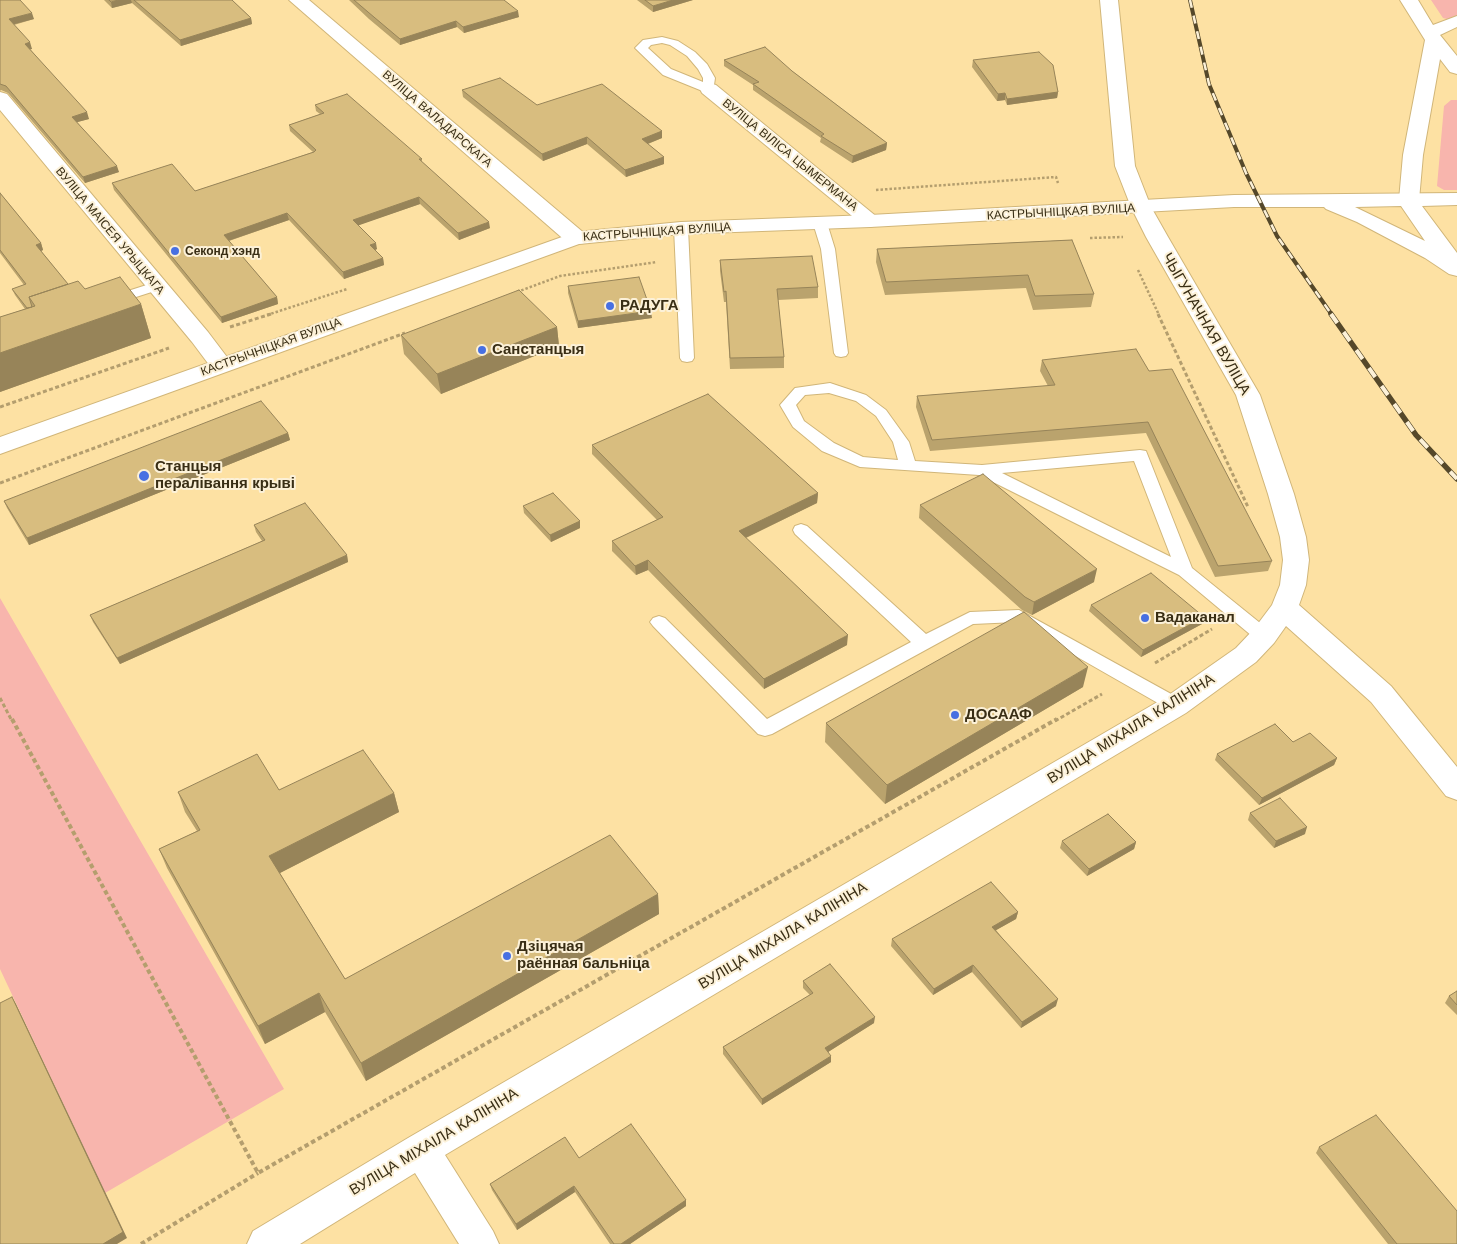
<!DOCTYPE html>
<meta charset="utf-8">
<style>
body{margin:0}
canvas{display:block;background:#fde1a3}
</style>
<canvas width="1457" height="1244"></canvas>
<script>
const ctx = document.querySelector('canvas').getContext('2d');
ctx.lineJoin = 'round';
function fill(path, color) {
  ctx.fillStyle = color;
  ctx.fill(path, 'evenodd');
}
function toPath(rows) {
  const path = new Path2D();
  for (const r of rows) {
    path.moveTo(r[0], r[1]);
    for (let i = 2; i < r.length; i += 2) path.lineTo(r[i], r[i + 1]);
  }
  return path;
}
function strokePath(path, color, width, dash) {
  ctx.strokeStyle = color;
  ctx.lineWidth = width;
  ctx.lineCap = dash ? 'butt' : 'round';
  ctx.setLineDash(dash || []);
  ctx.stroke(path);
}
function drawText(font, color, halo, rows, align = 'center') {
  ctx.font = font + ' "Work Sans",sans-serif';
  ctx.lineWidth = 4;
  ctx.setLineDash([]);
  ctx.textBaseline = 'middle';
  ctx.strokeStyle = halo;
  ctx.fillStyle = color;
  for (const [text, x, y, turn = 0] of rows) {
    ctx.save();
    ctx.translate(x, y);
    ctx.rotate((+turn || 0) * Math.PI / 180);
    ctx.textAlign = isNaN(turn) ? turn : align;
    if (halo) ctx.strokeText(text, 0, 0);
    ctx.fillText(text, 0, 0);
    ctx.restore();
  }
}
fill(toPath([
 [1431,0,1457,0,1457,18,1451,20,1443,18],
 [1451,100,1457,100,1457,190,1444,190,1437,186,1444,106],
 [0,598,284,1089,105,1193,0,969]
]), '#f8b5ad');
const lane = toPath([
 [662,37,678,41,695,52,707,64,715,78,713,92,705,92,663,75,635,48,643,40,662,37],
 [662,43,670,45,687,56,698,69,703,78,703,82,671,69,648,48,651,45,662,43],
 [820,219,827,223,835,249,848,353,846,356,841,357,836,356,834,353,821,249,813,223,820,219],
 [681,224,688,228,694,358,692,361,687,362,682,361,680,358,674,228,681,224],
 [156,282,163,286,161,289,111,305,106,304,104,301,106,298,156,282],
 [830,383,866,395,886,410,909,442,915,461,982,465,1140,450,1146,451,1192,568,1270,631,1273,636,1270,641,1264,642,1258,641,1179,575,979,475,860,467,822,451,793,427,780,405,795,388,830,383],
 [829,393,856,401,876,416,893,442,898,460,863,457,834,443,804,421,796,405,805,395,829,393],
 [1134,461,1171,557,1002,473,1134,461],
 [801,524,807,526,926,634,970,612,1019,610,1182,700,1185,705,1182,710,1176,712,1170,710,1016,622,973,624,772,734,765,736,758,734,653,626,650,622,653,618,659,616,665,618,767,719,911,642,795,534,793,530,795,526,801,524]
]);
const street = toPath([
 [289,0,309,0,584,233,587,238,584,243,576,244,568,243,289,0],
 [1100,0,1118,0,1135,166,1151,207,1168,237,1260,395,1294,494,1306,537,1309,560,1306,585,1299,605,1391,686,1457,767,1457,800,1446,796,1371,702,1286,626,1274,643,1256,662,1186,713,445,1155,493,1231,499,1244,459,1244,415,1173,300,1244,247,1244,253,1231,408,1138,1166,697,1236,648,1254,629,1272,605,1280,585,1283,560,1280,537,1268,494,1236,395,1146,237,1131,207,1115,166,1100,0],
 [1400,0,1418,0,1433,25,1457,16,1457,27,1440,35,1457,56,1457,74,1450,72,1440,59,1423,155,1419,200,1416,204,1409,206,1402,204,1399,200,1403,155,1425,40,1400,0],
 [709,83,716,85,877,217,881,221,877,225,870,227,863,225,702,93,700,89,702,85,709,83],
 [0,92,7,94,208,332,233,365,229,370,221,372,213,370,192,342,0,110,0,92]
]);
const secondary = toPath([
 [1457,193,1457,205,1422,206,1457,253,1457,276,1449,274,1425,258,1357,222,1326,209,1324,207,1234,207,870,227,681,234,579,244,0,454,0,437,576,232,681,222,870,215,1234,195,1457,193],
 [1401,206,1425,241,1355,207,1401,206]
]);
strokePath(lane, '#d1b679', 2);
strokePath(street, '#d1b679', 2);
strokePath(secondary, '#d1b679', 2);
strokePath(toPath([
 [876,190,1056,177,1058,183],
 [1090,238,1123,237],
 [1138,270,1159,315],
 [517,292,560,276,657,262],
 [267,315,347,289]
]), '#b49e6e', 2.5, [2.5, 2]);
strokePath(toPath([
 [1158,314,1248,507],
 [230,327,271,314],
 [0,407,169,348],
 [0,483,405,333],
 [1155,663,1212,629],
 [0,698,12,721],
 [1055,721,1102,694]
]), '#b49e6e', 3, [4, 2.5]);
strokePath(toPath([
 [12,719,258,1173,1057,719],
 [141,1244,258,1173]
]), '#b49e6e', 4, [4.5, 3]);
fill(lane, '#fff');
fill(street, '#fff');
fill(secondary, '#fff');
const railFar1 = toPath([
 [1190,0,1209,84,1246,173,1277,236,1332,315]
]);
const rail = toPath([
 [1331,314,1416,435,1457,479]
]);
strokePath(railFar1, '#55482a', 4);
strokePath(rail, '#55482a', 5.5);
strokePath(railFar1, '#fcf1d8', 2.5, [8]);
strokePath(rail, '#fcf1d8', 4, [11]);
fill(toPath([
 [0,0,34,19,14,25,32,49,30,49,89,119,77,122,119,172,85,183,8,93,1,90,0,91],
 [104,0,232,0,251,18,252,24,181,46,132,3,112,8],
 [349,0,504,0,519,17,464,33,457,27,400,45,369,19],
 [637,0,693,0,653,12],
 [724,60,792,71,887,143,886,150,852,163,820,142,821,138,753,90,753,85,724,66],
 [973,60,1058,92,1057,98,1007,105,1005,100,997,101,972,67],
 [462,90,537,105,662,131,662,138,648,144,664,157,664,164,626,177,587,144,543,161,463,97],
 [315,105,422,159,422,162,490,228,459,240,420,204,358,225,377,249,375,250,383,258,384,265,344,279,289,220,229,241,277,297,278,304,222,323,114,190,112,183,195,191,313,152,290,131,289,125,320,114,316,111],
 [0,193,41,243,43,250,41,251,68,284,141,304,151,338,0,392,0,317,25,309,15,295,12,289,24,285,0,253],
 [1072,240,1094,294,1091,307,1033,310,1026,288,885,295,876,262,877,249],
 [720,260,818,287,818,298,778,300,784,357,784,368,730,369,726,302,724,302,720,271],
 [568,286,652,318,578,328,568,293],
 [557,327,559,346,441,394,404,354,401,335],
 [1042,360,1149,371,1272,561,1268,571,1215,577,1146,433,930,451,916,407,917,396,1048,386,1040,371],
 [288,433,290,440,29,545,7,508,4,501],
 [592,445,818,493,817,503,746,538,847,645,764,689,648,570,636,575,612,551,612,541,657,520,592,454],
 [920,505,1094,582,1032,615,1022,610,919,518],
 [523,506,580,521,580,528,551,542,524,513],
 [254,525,347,555,348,562,120,664,93,622,90,615,262,541,256,532],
 [1091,605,1202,624,1141,657,1089,611],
 [1083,687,885,804,825,742,826,723],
 [1293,742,1337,758,1334,765,1259,805,1215,760,1217,754],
 [279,790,394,793,399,812,280,873,345,979,658,894,659,914,366,1081,325,1012,265,1044,167,868,159,849,197,831,185,812,178,792],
 [1250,813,1305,834,1274,848,1248,820],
 [1062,841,1136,842,1134,849,1087,876,1060,848],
 [1018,912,1016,919,996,930,1056,1006,1021,1028,972,972,933,995,891,946,892,939],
 [803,981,874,1023,828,1052,831,1062,762,1105,723,1054,723,1047,810,995,803,988],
 [1457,991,1457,1015,1445,1003,1449,996],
 [1319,1147,1457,1244,1388,1244,1316,1153],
 [579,1158,686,1200,686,1206,630,1244,610,1244,575,1192,517,1230,492,1190,490,1184]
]), '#baa36d');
fill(toPath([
 [118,0,131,0,132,3,112,8,111,2],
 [673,0,693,0,653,12,653,6],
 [518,11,519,17,464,33,463,27],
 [32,13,34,19,11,25,9,19],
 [251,18,252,24,181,46,180,40],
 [456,21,457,27,400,45,400,39],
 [30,42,32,49,27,50,25,44],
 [1058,92,1057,98,1007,105,1007,99],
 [1005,93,1005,100,997,101,998,94],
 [87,112,89,119,74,123,72,117],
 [662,131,662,138,642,146,642,139],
 [587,137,587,144,543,161,542,154],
 [887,143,886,150,852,163,853,156],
 [664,157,664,164,626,177,625,170],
 [117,166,119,172,85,183,83,177],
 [419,197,420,204,354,227,353,220],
 [287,213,289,220,225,242,224,235],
 [489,222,490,228,459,240,458,233],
 [41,243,43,250,39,252,36,245],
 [376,243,377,249,371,252,370,245],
 [383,258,384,265,344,279,343,272],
 [277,297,278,304,222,323,221,317],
 [141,304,151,338,0,392,0,353],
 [651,311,652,318,578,328,578,321],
 [557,327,559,346,441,394,437,374],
 [288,433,290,440,29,545,27,538],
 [818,493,817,503,739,541,739,531],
 [580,521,580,528,551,542,550,535],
 [347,555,348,562,120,664,117,658],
 [648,560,648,570,636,575,635,566],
 [1097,569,1094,582,1032,615,1034,602],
 [1204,617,1202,624,1141,657,1143,650],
 [848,635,847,645,764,689,764,679],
 [1088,667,1083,687,885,804,887,785],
 [1337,758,1334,765,1259,805,1262,798],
 [394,793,399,812,276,875,269,856],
 [1307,827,1305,834,1274,848,1276,841],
 [1136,842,1134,849,1087,876,1089,869],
 [658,894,659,914,366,1081,361,1063],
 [1018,912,1016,919,991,933,992,927],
 [973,965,972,972,933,995,934,989],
 [319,993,325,1012,265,1044,258,1026],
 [12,997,16,1004,127,1238,117,1244,103,1244],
 [1058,999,1056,1006,1021,1028,1022,1022],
 [875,1017,874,1023,825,1054,825,1048],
 [831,1056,831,1062,762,1105,762,1099],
 [574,1186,575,1192,517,1230,516,1224],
 [686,1200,686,1206,630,1244,621,1244]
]), '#978459');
const building = toPath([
 [0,0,20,0,32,13,9,19,30,42,25,44,87,112,72,117,117,166,83,177,6,86,0,84,0,0],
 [109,0,118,0,111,2,109,0],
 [134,0,232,0,251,18,180,40,134,0],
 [354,0,504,0,518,11,463,27,456,21,400,39,368,12,354,0],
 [645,0,673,0,653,6,645,0],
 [765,47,792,71,887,143,853,156,821,136,824,134,753,84,759,82,724,60,765,47],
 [1039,52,1053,65,1058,92,1007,99,1005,93,998,94,973,60,1039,52],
 [500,78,537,105,602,84,662,131,642,139,664,157,625,170,587,137,542,154,462,90,500,78],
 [347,94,422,159,419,159,489,222,458,233,419,197,353,220,376,243,370,245,383,258,343,272,287,213,224,235,277,297,221,317,112,183,172,164,195,191,314,152,316,150,289,125,324,113,315,105,347,94],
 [0,193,41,243,36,245,68,284,29,297,32,307,27,308,12,289,26,284,0,250,0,193],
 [1072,240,1094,294,1035,296,1028,275,886,282,877,249,1072,240],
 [812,256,818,287,777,289,784,357,730,358,726,291,724,292,720,260,812,256],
 [120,277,141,304,0,353,0,317,35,306,29,297,78,281,85,289,120,277],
 [639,277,651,311,578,321,568,286,639,277],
 [519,290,557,327,437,374,401,335,519,290],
 [1136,349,1149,371,1172,369,1272,561,1218,566,1148,422,932,440,917,396,1055,385,1042,360,1136,349],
 [708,394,818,493,739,531,848,635,764,679,648,560,635,566,612,541,663,517,592,445,708,394],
 [261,401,288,433,27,538,4,501,261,401],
 [983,474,1097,569,1034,602,1025,597,920,505,983,474],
 [553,493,580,521,550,535,523,506,553,493],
 [305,503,347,555,117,658,90,615,265,540,254,525,305,503],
 [1151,573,1204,617,1143,650,1091,605,1151,573],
 [1024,612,1088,667,887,785,826,723,1024,612],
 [1275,724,1293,742,1310,733,1337,758,1262,798,1217,754,1275,724],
 [363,750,394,793,269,856,345,979,610,835,658,894,361,1063,319,993,258,1026,159,849,200,830,178,792,257,754,279,790,363,750],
 [1280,798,1307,827,1276,841,1250,813,1280,798],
 [1108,814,1136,842,1089,869,1062,841,1108,814],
 [991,882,1018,912,992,927,1058,999,1022,1022,973,965,934,989,892,939,991,882],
 [830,964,875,1017,825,1048,831,1056,762,1099,723,1047,813,993,803,981,830,964],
 [1457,991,1457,1005,1449,996,1457,991],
 [12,997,123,1232,103,1244,0,1244,0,1003,12,997],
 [1376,1115,1457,1211,1457,1244,1397,1244,1319,1147,1376,1115],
 [631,1124,686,1200,621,1244,614,1244,574,1186,516,1224,490,1184,565,1137,579,1158,631,1124]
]);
fill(building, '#d8bd7f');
strokePath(building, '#978459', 1);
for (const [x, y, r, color] of [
 [175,251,5,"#4870e2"],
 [610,306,5,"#4870e2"],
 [482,350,5,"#4870e2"],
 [144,476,6,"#4870e2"],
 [1145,618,5,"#4870e2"],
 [955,715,5,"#4870e2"],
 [507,956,5,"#4870e2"]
]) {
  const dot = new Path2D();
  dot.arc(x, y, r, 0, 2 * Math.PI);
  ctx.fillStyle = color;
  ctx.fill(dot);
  strokePath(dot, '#fcf1d8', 2);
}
drawText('12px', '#392e15', '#fcf1d8', [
 ["ВУЛІЦА ВАЛАДАРСКАГА",437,119,41],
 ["ВУЛІЦА ВІЛІСА ЦЫМЕРМАНА",790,155,39],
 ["КАСТРЫЧНІЦКАЯ ВУЛІЦА",1061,212,-3],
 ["ВУЛІЦА МАІСЕЯ УРЫЦКАГА",110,231,50],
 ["КАСТРЫЧНІЦКАЯ ВУЛІЦА",657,232,-4],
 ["КАСТРЫЧНІЦКАЯ ВУЛІЦА",271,347,-20]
]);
drawText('bold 12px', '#392e15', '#fcf1d8', [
 ["Секонд хэнд",185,251]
], 'left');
drawText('bold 15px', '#392e15', '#fcf1d8', [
 ["РАДУГА",620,306],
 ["Санстанцыя",492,350],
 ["Станцыя",155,467],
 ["пералівання крыві",155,484],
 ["Вадаканал",1155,618],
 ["ДОСААФ",965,715],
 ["Дзіцячая",517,947],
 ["раённая бальніца",517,964]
], 'left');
drawText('15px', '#392e15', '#fcf1d8', [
 ["ЧЫГУНАЧНАЯ ВУЛІЦА",1206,324,60],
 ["ВУЛІЦА МІХАІЛА КАЛІНІНА",1131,729,-32],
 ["ВУЛІЦА МІХАІЛА КАЛІНІНА",783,936,-31],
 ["ВУЛІЦА МІХАІЛА КАЛІНІНА",434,1142,-31]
]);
</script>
